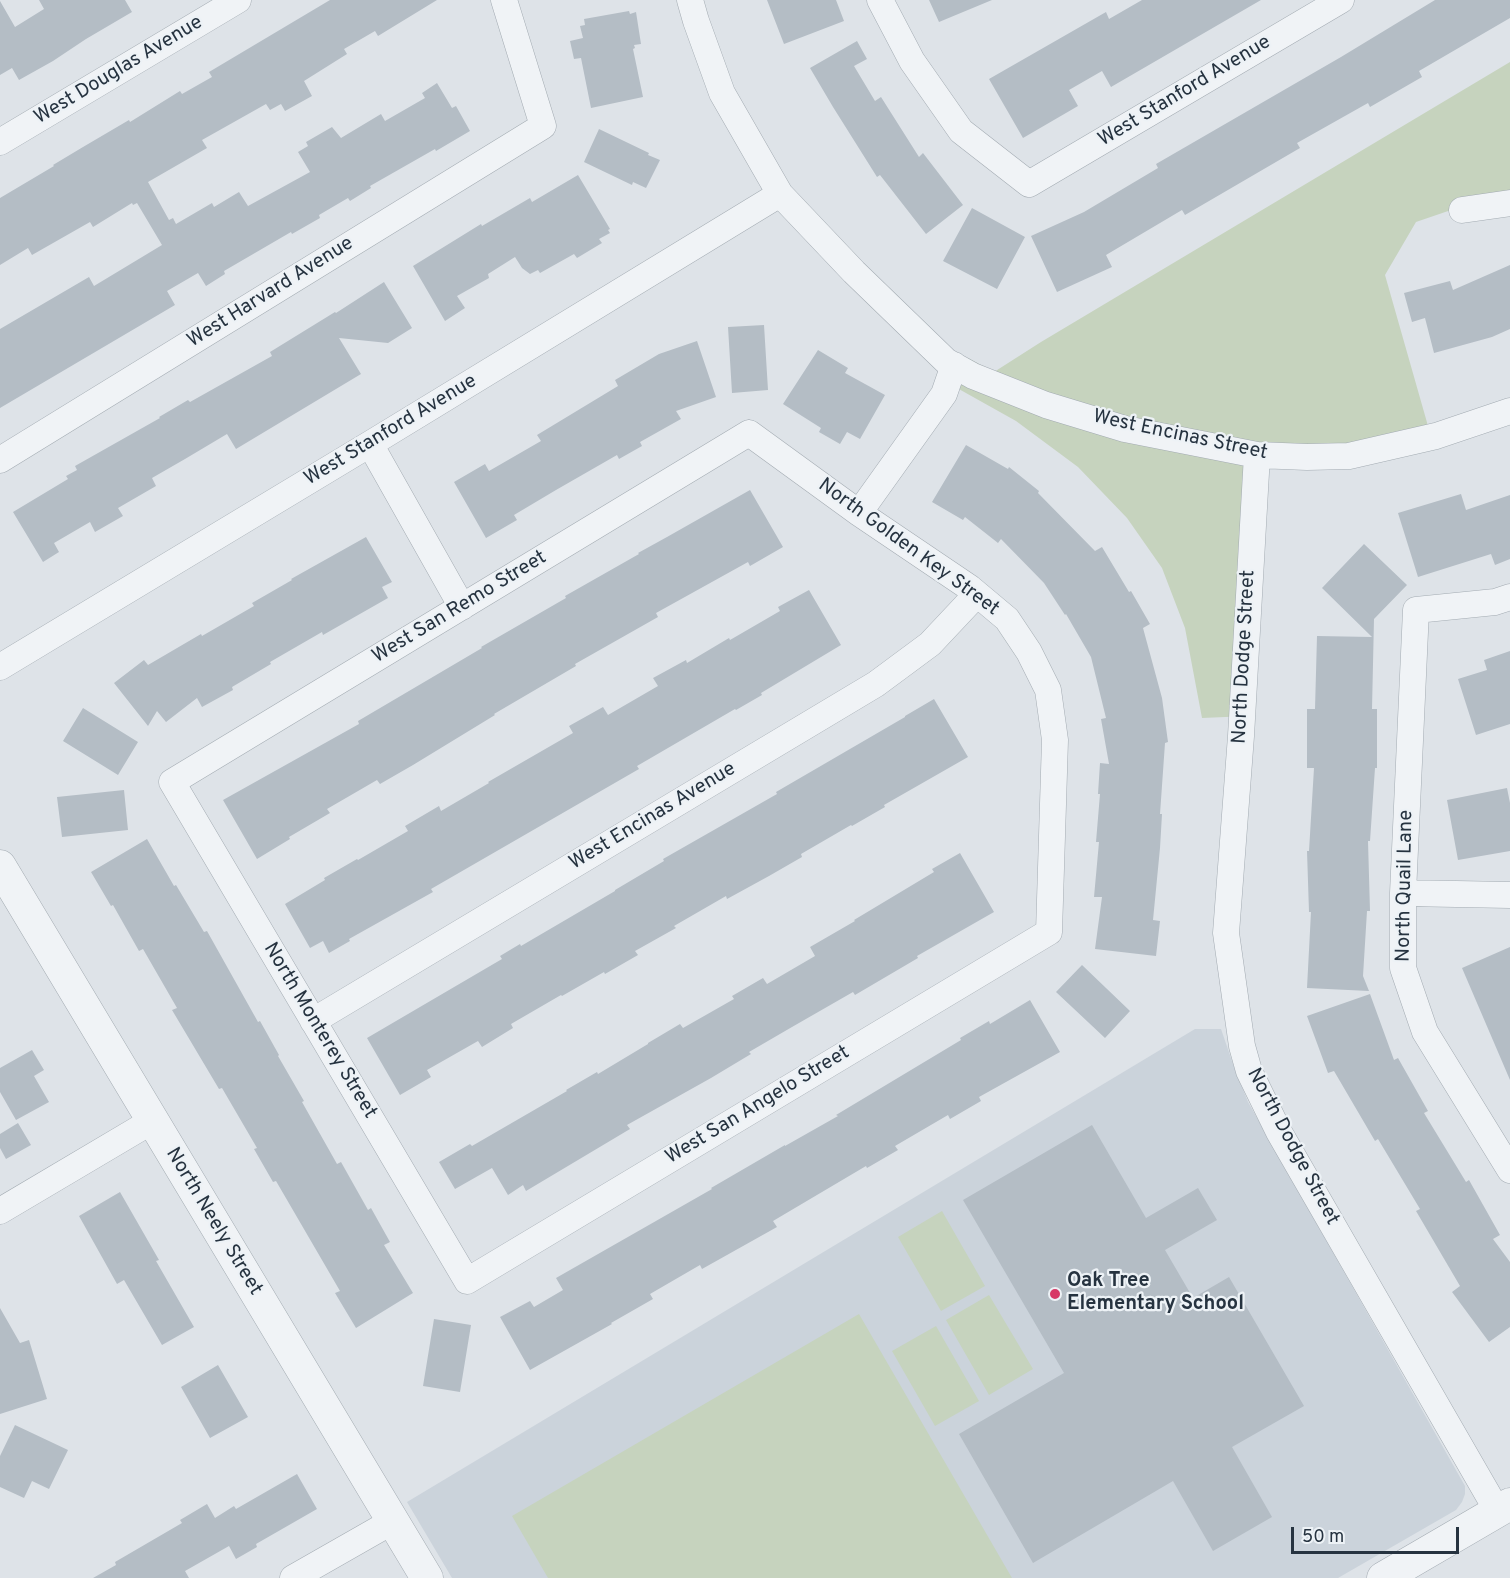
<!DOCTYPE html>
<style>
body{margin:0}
#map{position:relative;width:1510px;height:1578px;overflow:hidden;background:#dee3e8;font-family:Overpass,sans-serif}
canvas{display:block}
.scale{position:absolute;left:1291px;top:1527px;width:168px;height:27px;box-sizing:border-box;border:3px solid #263340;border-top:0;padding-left:8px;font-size:18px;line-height:21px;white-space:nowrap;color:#263340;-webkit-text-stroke:4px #edf2f6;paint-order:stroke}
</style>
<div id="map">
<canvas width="1510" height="1578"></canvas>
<div class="scale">50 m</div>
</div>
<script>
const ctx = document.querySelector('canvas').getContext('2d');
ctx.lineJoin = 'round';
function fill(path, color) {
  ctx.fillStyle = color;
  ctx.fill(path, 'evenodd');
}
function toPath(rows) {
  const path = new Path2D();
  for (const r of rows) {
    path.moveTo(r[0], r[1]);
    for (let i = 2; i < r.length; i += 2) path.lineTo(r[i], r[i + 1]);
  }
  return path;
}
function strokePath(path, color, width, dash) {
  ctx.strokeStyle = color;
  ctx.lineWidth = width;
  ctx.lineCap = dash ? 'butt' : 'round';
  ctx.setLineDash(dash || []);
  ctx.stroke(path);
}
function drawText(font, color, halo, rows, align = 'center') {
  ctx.font = font + ' Overpass,sans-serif';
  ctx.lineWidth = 4.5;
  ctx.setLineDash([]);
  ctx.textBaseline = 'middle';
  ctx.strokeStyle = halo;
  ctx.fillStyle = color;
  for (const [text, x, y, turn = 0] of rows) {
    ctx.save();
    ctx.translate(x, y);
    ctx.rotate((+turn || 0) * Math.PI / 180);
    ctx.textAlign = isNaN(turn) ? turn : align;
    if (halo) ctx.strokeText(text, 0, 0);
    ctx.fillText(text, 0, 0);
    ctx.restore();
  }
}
fill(toPath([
 [1195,1029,1221,1029,1234,1067,1248,1102,1465,1486,1465,1494,1462,1502,1456,1510,1338,1578,452,1578,407,1502]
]), '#cbd3db');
fill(toPath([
 [1510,62,1510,197,1454,209,1416,222,1385,275,1428,426,1345,445,1264,448,1249,716,1202,718,1185,628,1162,568,1127,518,1078,467,1016,421,957,388,968,358,994,372,1041,342],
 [942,1211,985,1286,941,1311,898,1237],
 [989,1295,1033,1369,989,1395,946,1320],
 [859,1314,1012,1578,548,1578,512,1516],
 [936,1326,979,1401,935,1426,892,1351]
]), '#c6d3be');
fill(toPath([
 [39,0,125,0,132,12,86,39,53,61,19,80,12,68,0,75,0,1,15,27,44,9],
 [330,0,437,0,378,36,375,31,344,49,347,54,304,81,312,96,285,111,281,104,270,110,266,104,202,140,207,148,148,182,169,220,173,218,176,224,212,203,214,207,239,192,248,206,310,172,298,152,308,146,306,142,332,127,341,138,381,114,385,121,425,98,422,93,437,83,452,108,456,106,470,131,436,151,435,149,370,186,371,188,350,201,348,198,319,215,320,218,292,234,291,232,224,271,225,274,206,286,198,273,167,291,175,305,0,408,0,329,89,277,94,286,162,245,137,203,133,205,132,203,93,227,90,222,32,255,28,248,0,265,0,198,54,166,53,165,83,147,129,120,130,122,180,91,182,94,212,77,209,72],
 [767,0,836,0,844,21,784,44],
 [929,0,992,0,939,22],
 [1142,0,1261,0,1111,87,1102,71,1069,90,1078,106,1023,138,989,79,1106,12,1109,19],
 [1435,0,1510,0,1510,18,1419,71,1422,77,1370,107,1368,103,1297,143,1300,148,1185,215,1182,210,1106,255,1112,267,1057,292,1031,236,1084,212,1158,168,1156,164,1341,57],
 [629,11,630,14,636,12,641,44,634,45,635,48,633,49,643,97,591,108,581,58,574,59,570,41,583,38,580,26,585,25,584,19],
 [857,41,867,59,854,66,875,101,881,97,919,157,923,153,963,205,926,234,880,175,877,177,833,107,810,68],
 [599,129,649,153,648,155,660,160,646,188,633,182,632,185,584,162],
 [578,175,610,229,608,230,610,233,599,239,602,243,577,258,574,254,540,273,538,270,530,274,522,268,515,257,488,274,489,278,457,296,465,308,445,321,413,266,481,224,482,226,530,198,532,202],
 [972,208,1025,237,997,289,943,261],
 [1510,265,1510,329,1492,337,1434,353,1425,318,1412,322,1404,293,1450,281,1453,290],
 [384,282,412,328,388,343,339,338,361,374,236,449,227,434,185,459,152,478,156,486,118,508,123,516,95,532,90,522,54,543,59,552,43,562,13,512,68,479,66,476,77,470,75,466,160,418,159,417,188,400,190,402,272,356,270,352,335,312,336,313],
 [764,325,768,390,732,393,728,327],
 [697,341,716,397,676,411,681,419,640,442,642,446,619,459,617,455,556,490,514,515,517,520,486,538,454,482,485,464,489,471,541,441,537,435,618,386,615,380,659,354],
 [818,350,848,368,845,373,885,395,860,439,847,432,840,444,819,432,821,428,783,404],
 [966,445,1008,469,1009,467,1039,491,1038,493,1095,551,1102,547,1129,592,1131,591,1150,624,1143,628,1162,698,1168,742,1165,743,1160,814,1162,814,1160,848,1153,920,1160,921,1156,956,1095,949,1102,897,1094,897,1099,842,1096,842,1100,794,1098,794,1100,763,1109,764,1101,719,1106,718,1091,657,1066,614,1065,615,1044,583,1001,539,998,543,965,517,963,520,932,502],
 [750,490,783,547,750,566,748,562,656,613,658,617,575,664,576,666,494,714,495,715,413,765,380,784,377,780,327,809,330,813,289,837,290,839,257,859,223,800,359,724,358,721,482,648,481,647,566,598,565,596,639,554,638,553,667,537],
 [1461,494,1466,510,1510,495,1510,559,1495,565,1491,554,1418,577,1398,513],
 [366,537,392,582,382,587,388,598,323,635,322,632,270,662,271,664,232,687,233,690,202,707,197,698,166,722,157,711,148,726,114,683,144,660,148,665,201,634,202,636,254,606,252,603,292,580,291,579],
 [1364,544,1407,585,1374,619,1372,709,1377,709,1377,768,1375,768,1370,841,1368,841,1370,911,1367,911,1363,976,1369,991,1307,988,1311,912,1309,912,1307,851,1309,851,1314,768,1307,768,1307,709,1315,709,1317,636,1372,637,1322,588],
 [809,590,841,645,761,693,762,695,736,710,735,709,637,766,639,769,431,889,433,892,349,939,350,941,329,953,323,941,310,948,285,904,325,880,324,878,357,859,358,860,408,831,405,826,439,806,441,811,489,783,488,782,573,733,569,726,603,707,608,715,658,686,653,678,686,660,687,663,729,638,730,640,780,611,778,607],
 [1510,651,1510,724,1476,735,1458,679,1487,670,1484,660],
 [934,699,968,757,884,805,885,807,852,826,851,825,801,854,802,857,769,876,727,899,726,896,674,926,676,928,635,951,638,955,605,974,604,972,562,996,561,995,511,1024,513,1028,482,1047,478,1041,427,1070,431,1077,400,1095,367,1038,502,959,500,956,520,944,521,946,615,891,615,890,664,861,663,859,777,794,776,792,905,717,905,716],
 [83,708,138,742,118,775,63,741],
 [1507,788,1510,803,1510,851,1458,860,1447,800],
 [124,790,128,830,62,837,57,797],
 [147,839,174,886,176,885,204,932,207,931,258,1022,260,1021,279,1055,278,1056,304,1101,302,1102,337,1164,341,1162,368,1210,371,1208,390,1242,384,1245,413,1293,356,1328,335,1293,340,1291,276,1181,273,1182,254,1149,257,1148,222,1088,219,1089,172,1010,177,1008,143,949,139,951,113,905,111,906,91,872],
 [960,853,994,912,917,956,918,958,855,995,853,992,792,1027,749,1052,751,1054,711,1078,627,1125,630,1129,526,1191,523,1185,508,1195,492,1168,455,1189,439,1162,470,1144,472,1146,567,1091,566,1090,597,1072,598,1074,648,1044,648,1043,680,1024,683,1028,734,999,732,996,763,978,767,984,815,956,810,947,855,921,854,920,934,872,932,869],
 [1510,947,1510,1080,1462,968],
 [1082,965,1130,1011,1105,1038,1056,992],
 [1370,994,1394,1060,1398,1058,1428,1111,1424,1113,1466,1182,1469,1180,1500,1235,1493,1239,1510,1262,1510,1327,1489,1342,1452,1292,1460,1286,1416,1211,1420,1209,1378,1139,1375,1141,1334,1071,1328,1073,1307,1016],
 [1030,1000,1060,1052,979,1097,981,1101,950,1119,948,1115,895,1146,898,1150,867,1168,866,1166,773,1221,777,1227,702,1269,700,1265,650,1294,653,1299,611,1323,612,1324,530,1370,500,1317,530,1301,534,1307,563,1290,556,1278,712,1189,711,1188,785,1145,785,1146,838,1116,836,1115,961,1040,960,1038,989,1021,990,1024],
 [32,1050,44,1070,34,1076,49,1102,16,1120,0,1092,0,1068],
 [18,1123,31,1145,6,1159,0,1148,0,1134],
 [1092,1125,1146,1218,1198,1188,1217,1220,1165,1250,1193,1298,1229,1277,1304,1406,1232,1447,1272,1517,1213,1551,1173,1481,1033,1563,959,1434,1064,1373,963,1200],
 [120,1192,159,1260,156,1261,194,1327,162,1345,124,1280,117,1284,79,1216],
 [0,1308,20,1343,29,1340,47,1399,0,1414],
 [434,1319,471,1325,460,1392,423,1386],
 [218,1365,248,1417,210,1438,181,1387],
 [15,1425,68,1450,49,1489,32,1481,24,1498,0,1487,0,1456],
 [297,1474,317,1509,256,1544,257,1547,236,1559,229,1546,185,1571,189,1578,93,1578,116,1565,115,1562,182,1523,180,1520,207,1504,215,1518,234,1506,236,1509]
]), '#b4bdc5');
const minor = toPath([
 [690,0,696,21,722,93,780,194,854,272,946,361,973,376,1046,405,1125,429,1257,455,1307,457,1349,456,1436,436,1510,411],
 [880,0,912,61,961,131,1029,184,1341,0],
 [0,142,238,0],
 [1462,210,1510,203],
 [749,433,859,513,970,588,1007,619,1029,652,1048,690,1055,740,1049,932,467,1281,172,782,749,433],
 [370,444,462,607],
 [1257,455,1241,736,1226,933,1242,1046,1249,1071,1279,1132,1498,1512],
 [0,460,543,126,504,0],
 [859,513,944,394,954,365],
 [1510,597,1495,602,1416,610,1403,893,1403,968,1425,1032,1510,1170],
 [0,667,370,444,780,194],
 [1403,893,1510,895],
 [313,1021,876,684,930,644,977,594],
 [0,1211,152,1121],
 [293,1578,393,1521]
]);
const tertiary = toPath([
 [0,866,427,1578],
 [1383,1578,1510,1504]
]);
strokePath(minor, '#a3abb2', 27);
strokePath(tertiary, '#a3abb2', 33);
strokePath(minor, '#f0f3f6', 26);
strokePath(tertiary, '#f0f3f6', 32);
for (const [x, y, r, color] of [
 [1055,1294,6,"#d73966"]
]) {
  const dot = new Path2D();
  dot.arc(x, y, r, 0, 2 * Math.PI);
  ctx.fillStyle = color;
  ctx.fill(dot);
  strokePath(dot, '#edf2f6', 2);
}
drawText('20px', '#263340', '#edf2f6', [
 ["West Douglas Avenue",119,71,-31],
 ["West Stanford Avenue",1185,92,-31],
 ["West Harvard Avenue",271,293,-32],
 ["West Stanford Avenue",391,431,-31],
 ["West Encinas Street",1180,436,12],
 ["North Golden Key Street",908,548,36],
 ["West San Remo Street",460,608,-31],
 ["North Dodge Street",1245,657,-87],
 ["West Encinas Avenue",653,817,-31],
 ["North Quail Lane",1406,886,-89],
 ["North Monterey Street",319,1031,59],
 ["West San Angelo Street",758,1106,-31],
 ["North Dodge Street",1292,1147,62],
 ["North Neely Street",213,1222,59]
]);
drawText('bold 20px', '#263340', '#edf2f6', [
 ["Oak Tree",1067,1282],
 ["Elementary School",1067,1305]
], 'left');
</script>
